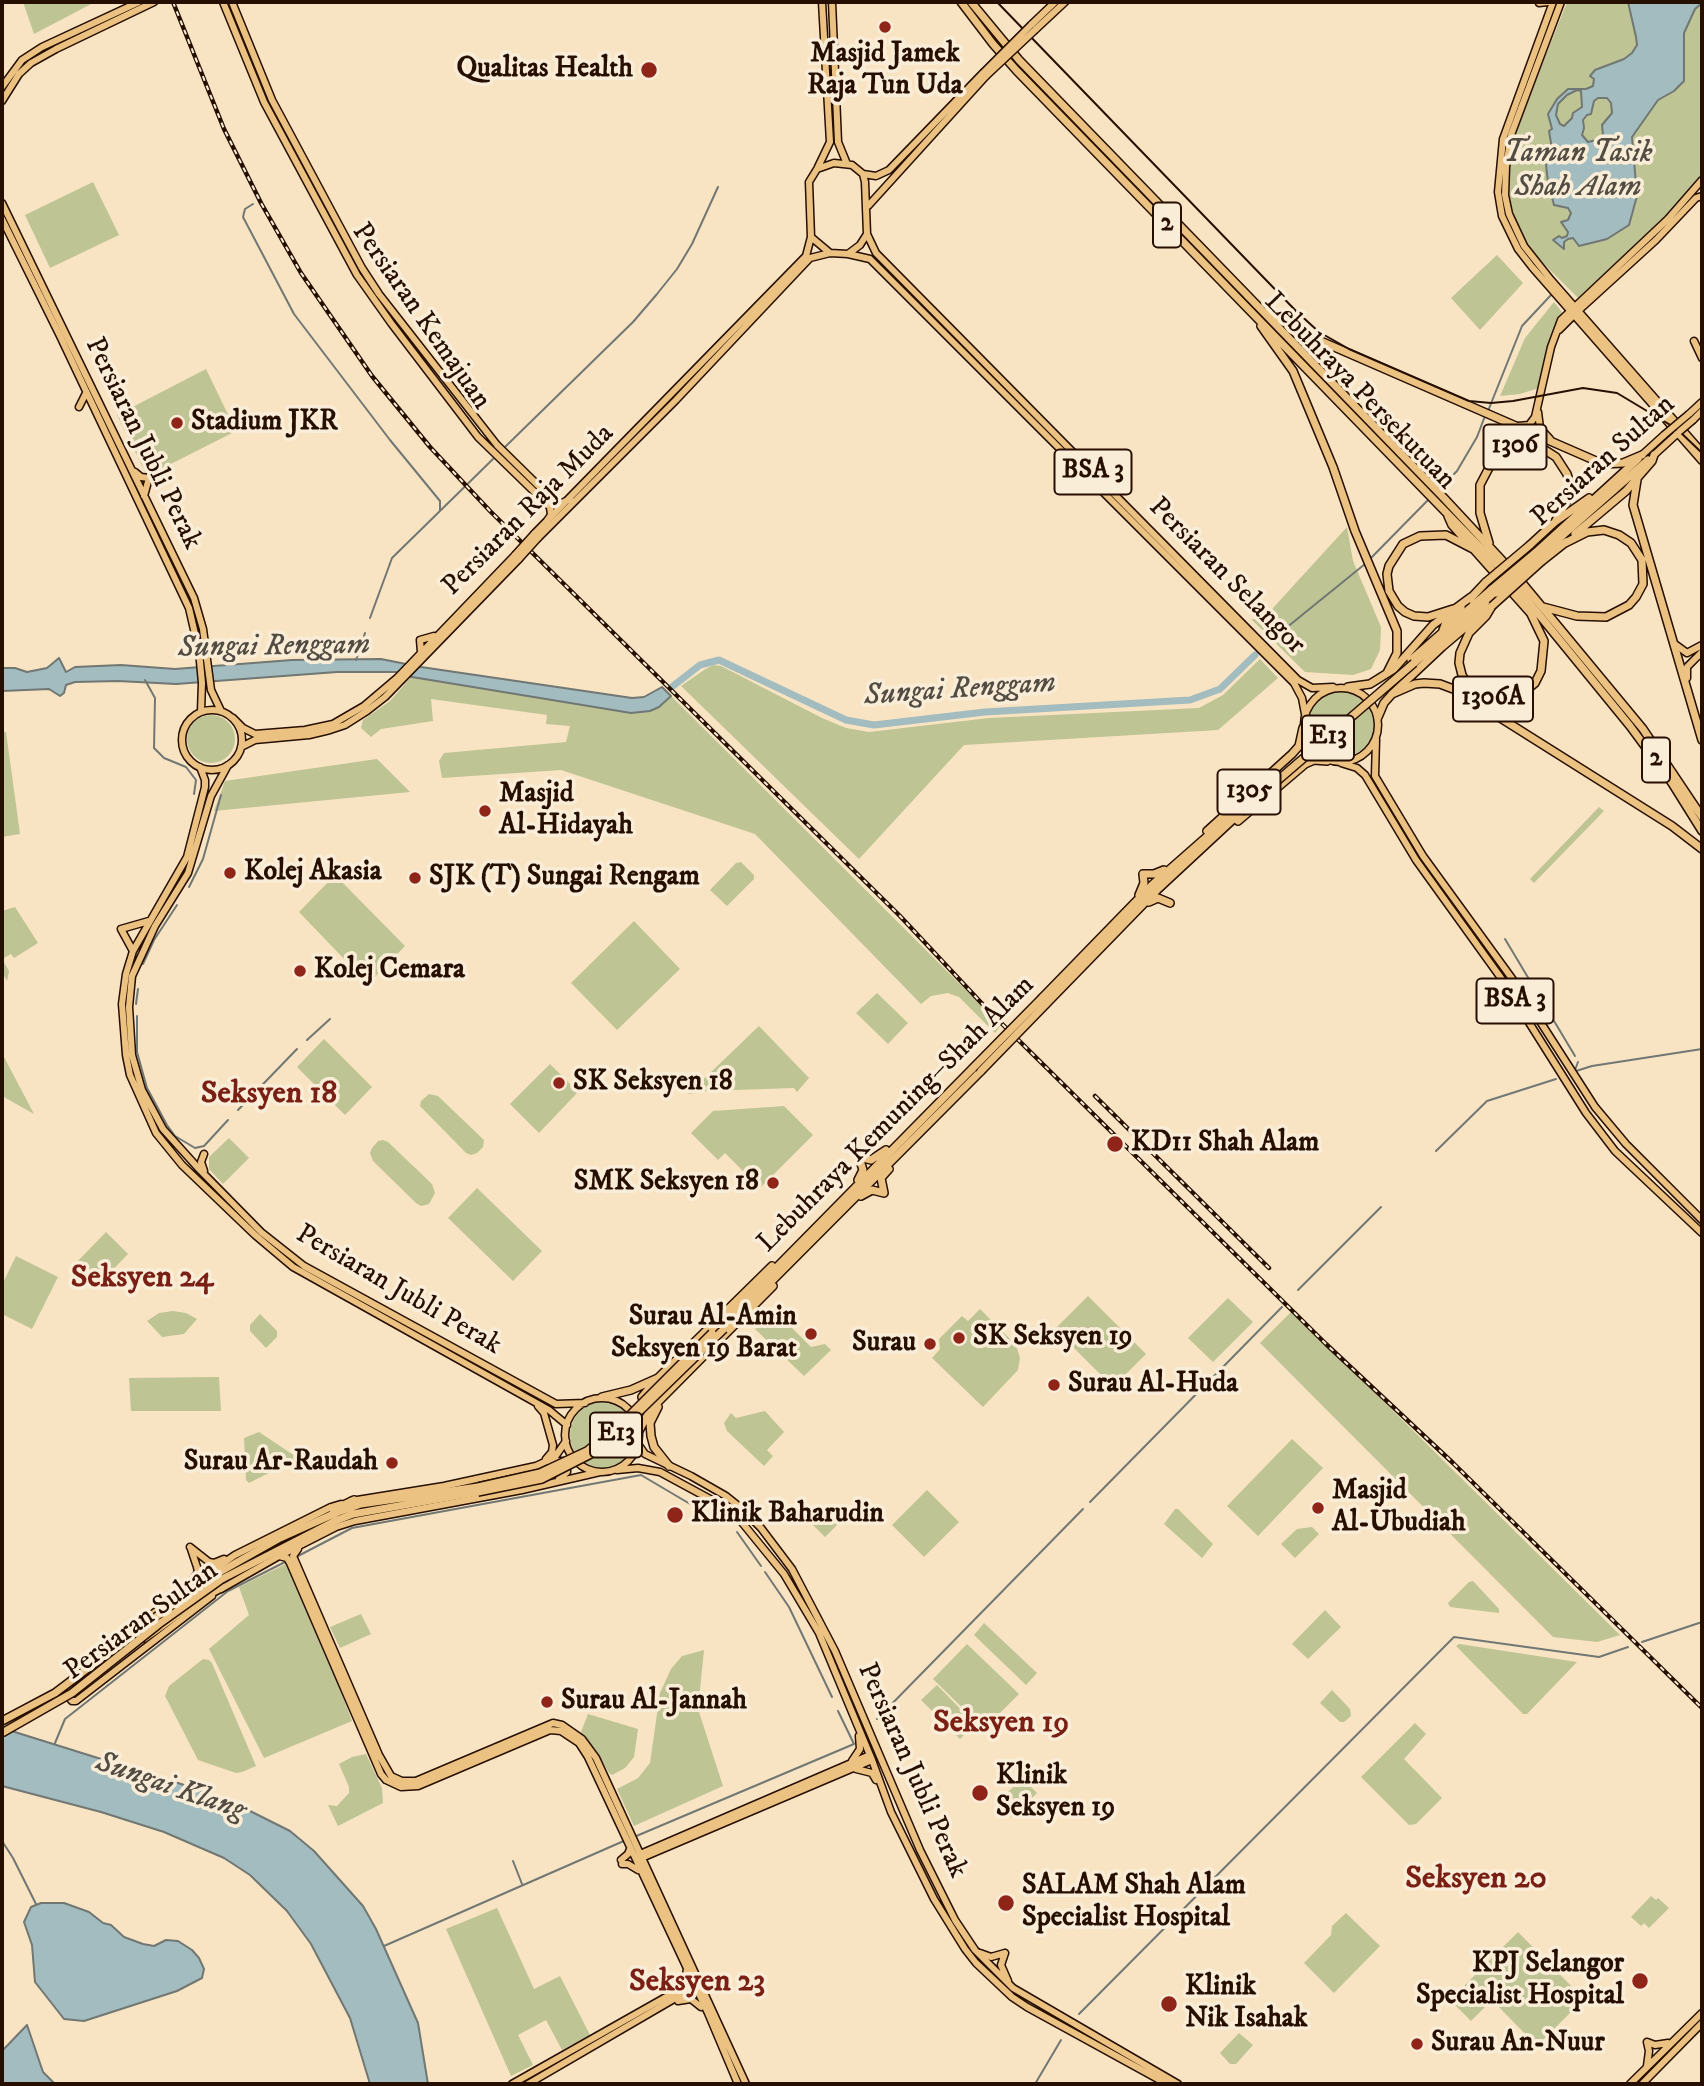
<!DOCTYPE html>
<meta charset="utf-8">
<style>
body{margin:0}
#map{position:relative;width:1704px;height:2086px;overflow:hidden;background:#f8e4c3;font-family:"IM FELL DW Pica",serif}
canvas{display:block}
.frame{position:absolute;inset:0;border:4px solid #270f00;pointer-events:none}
</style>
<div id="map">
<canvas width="1704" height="2086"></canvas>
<div class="frame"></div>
</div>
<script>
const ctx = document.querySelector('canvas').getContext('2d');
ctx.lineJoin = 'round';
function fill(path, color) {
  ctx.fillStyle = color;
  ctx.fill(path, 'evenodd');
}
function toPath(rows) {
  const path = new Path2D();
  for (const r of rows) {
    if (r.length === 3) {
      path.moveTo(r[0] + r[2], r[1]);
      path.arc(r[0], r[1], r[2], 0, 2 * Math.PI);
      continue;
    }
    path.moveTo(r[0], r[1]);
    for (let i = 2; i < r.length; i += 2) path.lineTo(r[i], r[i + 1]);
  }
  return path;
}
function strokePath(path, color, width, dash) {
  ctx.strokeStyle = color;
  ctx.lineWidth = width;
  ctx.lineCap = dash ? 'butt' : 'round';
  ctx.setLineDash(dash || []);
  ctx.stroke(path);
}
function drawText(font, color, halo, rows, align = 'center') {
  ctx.font = font + ' "IM FELL DW Pica",serif';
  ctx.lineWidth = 7;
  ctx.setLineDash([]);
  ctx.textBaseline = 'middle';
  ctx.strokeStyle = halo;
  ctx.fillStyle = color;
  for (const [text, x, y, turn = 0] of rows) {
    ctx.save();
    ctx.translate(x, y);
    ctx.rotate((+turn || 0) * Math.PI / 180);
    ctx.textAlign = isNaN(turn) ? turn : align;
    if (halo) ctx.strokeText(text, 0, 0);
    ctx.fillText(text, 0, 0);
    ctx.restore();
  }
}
fill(toPath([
 [23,2,95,2,34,34],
 [1567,2,1702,2,1702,173,1648,238,1578,298,1532,252,1517,227,1508,190,1509,164,1515,133],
 [93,182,119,235,50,268,25,215],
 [1497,255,1523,283,1480,330,1451,298],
 [1554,302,1562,312,1553,331,1539,388,1520,394,1500,396,1525,338],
 [206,369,236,431,147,476,117,415],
 [1347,527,1353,561,1381,627,1380,650,1371,669,1353,675,1305,672,1251,619,1262,620],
 [1260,659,1278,678,1218,730,964,745,859,859,681,686,704,670,713,665,721,666,822,718,846,728,869,732,989,718,1199,708,1223,695],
 [412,676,631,713,659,707,671,696,1001,1025,995,1033,959,997,948,993,931,996,921,1004,755,834,561,770,442,778,439,761,444,753,566,742,570,726,546,724,547,715,431,699,433,721,381,729,371,737,361,728,363,720,390,701],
 [1341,724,33],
 [211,739,24],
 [2,732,6,732,20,834,2,837],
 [377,759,410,792,214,811,225,781],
 [1599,807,1604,811,1534,883,1530,879],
 [741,862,754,875,754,879,727,906,710,890,736,863],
 [335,875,405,946,368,984,299,912],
 [15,907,38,943,14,958,11,954,2,959,9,971,7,981,2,972,2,911],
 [634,921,680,969,617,1030,571,983],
 [877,993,908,1023,888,1044,856,1013],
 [759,1026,809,1078,797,1092,794,1088,707,1091,688,1094],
 [324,1039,372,1087,345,1115,297,1067],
 [3,1055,34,1114,2,1096],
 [550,1064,578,1092,539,1133,510,1104],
 [429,1094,438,1096,484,1140,483,1147,477,1153,471,1155,466,1153,420,1106,421,1101],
 [784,1106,813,1135,760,1188,725,1153,718,1160,691,1133,713,1111],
 [229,1138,249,1158,223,1184,209,1169,209,1157],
 [383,1140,388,1142,432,1184,435,1193,429,1204,421,1206,416,1203,373,1161,370,1153,372,1148,378,1141],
 [477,1188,542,1251,513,1281,448,1218],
 [106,1232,128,1254,98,1285,76,1263],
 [16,1256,58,1277,32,1329,2,1314,2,1285],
 [1088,1296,1146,1354,1113,1387,1055,1329],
 [1228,1298,1253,1322,1213,1362,1188,1338],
 [980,1309,1016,1345,1020,1358,1018,1370,983,1407,932,1358,940,1349,939,1339,962,1316,968,1321],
 [774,1310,811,1347,825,1344,831,1350,804,1376,755,1329],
 [173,1311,186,1313,197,1319,184,1334,162,1337,147,1321,159,1313],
 [1292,1311,1620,1635,1597,1642,1553,1637,1260,1343],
 [260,1314,277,1331,277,1337,266,1348,250,1331,250,1325],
 [219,1377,221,1411,131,1411,129,1378],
 [603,1435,33],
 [765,1411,784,1432,767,1450,773,1456,764,1466,727,1431,724,1423,731,1413,736,1418],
 [259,1432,295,1456,296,1459,249,1483,246,1480,244,1438],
 [1292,1439,1323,1468,1258,1536,1227,1506],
 [927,1490,959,1522,924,1557,892,1525],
 [818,1504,838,1524,825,1537,805,1517],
 [1175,1509,1178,1509,1213,1544,1202,1558,1164,1524],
 [1312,1527,1319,1534,1295,1558,1281,1544,1297,1529],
 [292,1561,352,1721,264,1758,209,1649,249,1615,239,1587],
 [1473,1581,1499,1609,1499,1613,1450,1607,1448,1603,1469,1582],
 [1325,1610,1341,1627,1308,1659,1292,1644],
 [361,1614,371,1634,340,1648,330,1627],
 [984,1623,1037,1673,1026,1685,974,1635],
 [967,1644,1019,1694,984,1729,933,1679],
 [1459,1644,1577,1662,1527,1714,1523,1714,1456,1646],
 [704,1650,698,1709,723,1786,634,1826,617,1789,638,1778,650,1763,660,1693,671,1669,682,1656],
 [203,1659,209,1660,212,1663,256,1766,242,1772,236,1773,198,1760,165,1696,169,1686],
 [937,1685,979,1728,972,1735,968,1731,960,1739,921,1700],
 [1332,1690,1350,1709,1351,1716,1344,1722,1340,1722,1320,1703],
 [588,1714,638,1729,634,1757,625,1768,612,1775,609,1773,596,1750,581,1732],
 [1415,1723,1426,1734,1404,1759,1442,1798,1416,1824,1409,1825,1361,1777],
 [366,1754,382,1788,383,1803,338,1826,328,1805,337,1806,349,1793,349,1787,339,1764,352,1757],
 [1022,1778,1037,1793,1012,1818,997,1803],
 [1651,1896,1656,1900,1658,1898,1669,1908,1649,1928,1644,1923,1641,1926,1631,1917],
 [497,1908,534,1989,560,1976,590,2035,562,2050,546,2020,518,2035,533,2065,511,2076,446,1929],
 [1346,1913,1380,1946,1334,1993,1304,1963,1331,1935,1332,1926],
 [1518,1932,1584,1999,1537,2046,1492,2000,1471,2021,1450,2000],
 [1239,2033,1253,2045,1236,2064,1230,2064,1220,2053]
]), '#bec493');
const water = toPath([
 [1628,2,1702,3,1695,9,1684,33,1684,81,1674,91,1658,100,1632,137,1637,196,1629,225,1607,239,1579,246,1573,238,1568,239,1564,242,1564,249,1553,240,1559,236,1562,238,1567,236,1568,232,1561,222,1568,220,1571,213,1568,208,1554,205,1548,182,1546,165,1551,143,1549,131,1552,129,1548,114,1557,99,1568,89,1586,89,1593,86,1594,79,1590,76,1595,70,1624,59,1632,53,1637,45,1636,37,1628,2],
 [1577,90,1581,91,1582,107,1573,113,1572,118,1564,126,1560,124,1556,115,1558,104,1567,95,1577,90],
 [1598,98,1607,98,1611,103,1612,113,1602,125,1603,135,1600,139,1588,142,1582,135,1584,128,1583,120,1587,115,1591,114,1594,101,1598,98],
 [59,658,66,672,75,667,121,665,175,669,292,660,381,659,421,667,632,698,644,697,662,687,671,696,659,707,650,711,631,713,412,677,396,672,337,672,176,684,118,681,75,682,66,685,64,693,60,696,49,689,2,691,2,668,15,668,27,672,47,668,59,658],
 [2,1728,197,1789,236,1804,290,1831,314,1851,363,1906,376,1929,418,2023,428,2084,370,2084,350,2018,311,1944,287,1911,250,1875,224,1858,164,1832,101,1812,2,1786,2,1728],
 [41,1903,64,1903,89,1912,103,1923,111,1925,124,1937,143,1944,154,1946,166,1940,178,1941,192,1950,199,1958,204,1969,202,1978,177,1991,84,2021,64,2019,35,1982,32,1945,24,1922,31,1907,41,1903],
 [27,2025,43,2072,55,2084,2,2084,2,2051,27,2025]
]);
fill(water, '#a3bcbf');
strokePath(water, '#717773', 2);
strokePath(toPath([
 [253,204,245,209,243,217,294,314,390,440,440,501,440,511],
 [1488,411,1522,326,1551,295],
 [505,447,633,322,657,294,677,269,692,244,718,187],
 [1438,490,1457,471,1477,437,1485,416],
 [1369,560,1429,499],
 [370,618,392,558,493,459],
 [1270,641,1365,564],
 [356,660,365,633],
 [145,680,155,698,154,748,164,758,186,767,196,780,194,794],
 [189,887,203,859,221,795],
 [1505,939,1575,1056],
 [143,964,154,940,177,905],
 [136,1004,138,989],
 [137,1016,137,1052,147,1088,167,1125,175,1136,195,1148,204,1146,228,1120],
 [307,1040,330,1019],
 [1575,1070,1578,1062],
 [1576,1071,1592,1066,1702,1049],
 [238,1110,297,1049],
 [1436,1151,1487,1101,1556,1079],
 [1298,1290,1381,1207],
 [1090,1502,1282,1307],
 [737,1532,761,1566],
 [298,1556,352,1528,641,1475,724,1524],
 [765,1572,789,1607,832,1697],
 [1642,1642,1702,1622],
 [877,1719,1083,1509],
 [55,1743,65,1719,228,1591,285,1562],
 [634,1837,854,1744,838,1711],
 [2,1841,13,1858,36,1904],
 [513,1861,522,1884],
 [384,1946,626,1840],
 [1079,2014,1454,1637,1599,1657,1628,1647],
 [1035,2084,1061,2040]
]), '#717773', 2);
strokePath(toPath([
 [673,686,700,665,719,660,846,720,874,725,985,712,1190,700,1220,689,1255,655]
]), '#a3bcbf', 7);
const major = toPath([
 [223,2,264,102,357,275,391,323,478,437,550,507,551,515,546,522],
 [232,2,272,100,362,268,379,294,497,445,555,502,562,503,570,499],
 [832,2,838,142,847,164],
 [1553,2,1503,139,1498,192,1502,216,1518,249,1532,267,1702,461],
 [1561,2,1511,135,1506,167,1505,195,1509,214,1524,246,1551,280,1702,452],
 [1539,3,1548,2],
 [1031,25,1055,2],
 [1035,30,1065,2],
 [2,87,22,60,42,47,139,2],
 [2,101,19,74,31,63,56,49,154,2],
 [834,163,852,165,863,174,865,182,867,234,860,245,848,254,830,253,811,237,809,182,817,169,834,163],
 [818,167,830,142,822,2],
 [863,174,876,176,889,170,983,73],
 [2,203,194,598,203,629,211,690,221,711],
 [868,206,986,76],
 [2,219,60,336,189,608,199,651,202,683,201,711],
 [867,234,876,253,1298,680,1312,688,1333,687],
 [848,254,870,259,1294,683,1302,698,1305,714],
 [1559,330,1578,311,1656,240,1696,198,1702,196],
 [1694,341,1702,358],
 [79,407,86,393],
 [1538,412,1540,428,1550,439],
 [1689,414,1702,402],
 [1693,420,1702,411],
 [1518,426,1529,425,1535,417,1551,347,1561,320,1668,219,1702,180],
 [1642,455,1664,435],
 [1654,455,1678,433],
 [135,472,141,477,149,478,144,496],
 [534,534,806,256,811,237],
 [538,538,676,400,810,258,830,253],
 [1676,645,1687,653,1702,645],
 [421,652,420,640,434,636],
 [1687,678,1687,667,1702,652],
 [1341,725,37],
 [212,740,30],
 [233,718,243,728,255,734,305,730,333,724,364,706,397,678,515,555],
 [1376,739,1375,776,1423,856,1516,984,1595,1107,1626,1144,1702,1220],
 [241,747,255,740,309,735,330,730,345,725,367,711,385,697,519,559],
 [1341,763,1357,768,1365,775,1416,860,1501,978,1586,1113,1615,1151,1702,1233],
 [228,765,211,796,188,873,155,926,132,976,129,1007,132,1055,142,1090,163,1129,199,1169,261,1232,304,1266,556,1404,585,1403],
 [200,767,205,780,205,787,187,857,133,951,126,974,122,1004,126,1055,130,1075,156,1133,182,1165,255,1235,293,1267,549,1410,567,1425],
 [121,929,149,921],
 [121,929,133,951],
 [204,1171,201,1162,204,1154],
 [602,1435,37],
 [538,1406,544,1413,553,1445,552,1452,546,1459],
 [638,1444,645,1454,691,1476,726,1496,741,1508,761,1528,792,1569,835,1651,920,1850,955,1920,975,1950,1013,1988,1178,2084],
 [549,1462,563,1461,567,1465,567,1472,559,1479],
 [617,1470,638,1468,660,1472,721,1505,740,1520,784,1574,819,1633,872,1760,891,1812,934,1899,965,1949,976,1963,1012,1997,1027,2007,1167,2084],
 [351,1501,444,1486,536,1466,555,1457,566,1441],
 [190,1547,209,1562,214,1563,224,1559],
 [191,1549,197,1567,198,1572,192,1581],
 [298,1549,293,1556,379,1755,391,1776,402,1781,416,1781,553,1723,562,1725,582,1739,596,1758,746,2084],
 [279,1556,287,1558,290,1563,381,1774,386,1780,401,1787,418,1786,550,1730,561,1731,579,1743,588,1757,708,2013,738,2084],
 [221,1589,279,1556,336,1527,355,1521,522,1490,600,1472],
 [105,1651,182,1591,235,1555,331,1507,341,1504],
 [64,1692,72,1701,76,1701,212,1596],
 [852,1761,860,1749,859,1736],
 [856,1769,872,1773,876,1780],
 [638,1855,870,1755],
 [639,1859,872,1760],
 [621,1860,628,1854,630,1849],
 [622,1864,628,1864,638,1870],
 [980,1953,991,1957,1005,1953],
 [1005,1953,1001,1965,1008,1981],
 [675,1988,685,1980,687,1969],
 [678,2001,691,1999,701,2007],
 [1647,2042,1655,2045,1668,2043],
 [1647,2066,1649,2051,1647,2042],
 [512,2084,696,1980],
 [528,2084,698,1985],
 [1630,2084,1702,2013],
 [1642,2084,1702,2023]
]);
const highway = toPath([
 [961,2,993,44,1016,70,1505,573,1630,726,1672,783,1702,831],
 [971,2,1019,60,1443,497,1510,569],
 [1266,312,1316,339,1603,464,1623,463,1642,455],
 [1261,326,1293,371,1333,467,1355,531,1397,631,1397,653,1387,673],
 [1637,480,1633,505,1702,740],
 [1448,516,1452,525,1533,616],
 [1575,534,1626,491,1652,461,1654,455],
 [1489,543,1480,513,1480,485,1491,464,1498,456,1516,447,1531,446,1545,450,1556,457,1567,474,1570,484,1570,495,1555,522],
 [1530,545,1555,522,1589,498],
 [1535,553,1638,459],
 [1538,557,1648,460],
 [1542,561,1566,542],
 [1518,578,1643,729,1702,817],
 [1470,599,1486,582],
 [1492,606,1486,616,1469,633,1460,653,1459,663,1462,675,1468,685,1485,697,1505,699,1519,696,1535,683,1541,671,1544,641,1531,614],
 [1543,607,1577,616,1606,617,1629,605,1636,597,1643,584,1642,560,1631,543,1619,535,1604,530,1587,532,1565,543],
 [1453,609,1428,617,1414,616,1405,612,1398,606,1389,591,1387,574,1389,566,1403,544,1420,536,1446,535,1473,549],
 [1443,630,1446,622,1461,607],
 [1411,660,1492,589],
 [1414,663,1496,593],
 [1348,687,1370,684,1394,669,1433,625,1471,597],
 [1392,694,1415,684,1424,683,1440,684,1456,690,1672,826,1702,849],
 [1378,717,1384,703,1392,694,1442,647,1488,608],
 [1238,821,1305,764,1314,760,1327,761],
 [1207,831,1292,754,1299,746,1303,728],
 [1139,895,1144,883,1143,874,1154,874,1164,870],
 [1149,902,1158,898,1170,903],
 [1042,998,1152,885,1235,812],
 [1046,1004,1157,890,1241,812],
 [859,1157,871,1160,886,1150],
 [858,1180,863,1170,859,1157],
 [861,1196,872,1190,884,1193,881,1178,889,1169],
 [724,1329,981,1071],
 [712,1333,973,1068],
 [602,1397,631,1390,658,1378,772,1266],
 [645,1405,642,1397,656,1380],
 [658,1407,650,1423,651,1436,654,1447,669,1466],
 [639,1431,650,1410,773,1286],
 [333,1510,354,1500],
 [218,1573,280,1538,338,1512,361,1504,478,1487],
 [222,1579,335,1521,353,1514,478,1492],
 [145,1638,197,1601,223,1587]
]);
strokePath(major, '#270f00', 9);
strokePath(highway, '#270f00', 10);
strokePath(major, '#ecc282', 6);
strokePath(highway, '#ecc282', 7);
strokePath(toPath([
 [997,2,1296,311,1319,332,1349,349,1469,401,1491,403,1513,401,1583,388,1617,393,1677,429,1702,453]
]), '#270f00', 2);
const rail = toPath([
 [173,2,224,129,261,203,301,273,372,376,430,447,490,511,900,916,988,1010,1326,1344,1453,1463,1702,1708],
 [1095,1096,1269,1268]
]);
strokePath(rail, '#270f00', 4.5);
strokePath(rail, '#faedd8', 2, [5]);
const majorBridge = toPath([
 [983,73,1031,25],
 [986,76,1035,30],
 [1680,431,1693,420],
 [1664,435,1689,414],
 [515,555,534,534],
 [519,559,538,538]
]);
const highwayBridge = toPath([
 [1486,582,1530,545],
 [1492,589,1535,553],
 [1496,593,1538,557],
 [1492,606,1542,561],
 [1241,812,1414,663],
 [973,1068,1042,998],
 [981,1071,1046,1004],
 [478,1487,540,1473,587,1451,625,1420,712,1333],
 [478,1492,542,1479,591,1454,610,1440,724,1329],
 [2,1721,55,1693,189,1592,218,1573],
 [2,1733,72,1693,159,1624,222,1579]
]);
strokePath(majorBridge, '#270f00', 9, []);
strokePath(highwayBridge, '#270f00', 10, []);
strokePath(majorBridge, '#ecc282', 6);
strokePath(highwayBridge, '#ecc282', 7);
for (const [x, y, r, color] of [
 [885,27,7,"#8f2418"],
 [649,70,9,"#8f2418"],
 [177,423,7,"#8f2418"],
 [485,811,7,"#8f2418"],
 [230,873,7,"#8f2418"],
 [415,878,7,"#8f2418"],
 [300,971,7,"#8f2418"],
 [559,1083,7,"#8f2418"],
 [1115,1144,9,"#8f2418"],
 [773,1183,7,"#8f2418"],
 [811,1334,7,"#8f2418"],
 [959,1338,7,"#8f2418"],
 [930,1344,7,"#8f2418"],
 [1054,1385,7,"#8f2418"],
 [392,1463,7,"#8f2418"],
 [1318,1508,7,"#8f2418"],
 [675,1515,9,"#8f2418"],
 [547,1702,7,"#8f2418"],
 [980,1793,9,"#8f2418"],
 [1006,1903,9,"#8f2418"],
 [1640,1981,9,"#8f2418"],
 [1169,2004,9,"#8f2418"],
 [1417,2044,7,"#8f2418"]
]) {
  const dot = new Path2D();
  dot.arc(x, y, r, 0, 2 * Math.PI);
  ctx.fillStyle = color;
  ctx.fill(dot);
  strokePath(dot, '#faedd8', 2.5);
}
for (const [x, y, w] of [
 [1167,225,28],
 [1515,447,63],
 [1093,472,77],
 [1493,699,80],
 [1328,738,52],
 [1656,760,28],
 [1249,792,63],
 [1515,1001,77],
 [616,1435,52]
]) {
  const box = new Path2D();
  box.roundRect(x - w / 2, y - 22.5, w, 45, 5);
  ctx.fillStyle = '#faedd8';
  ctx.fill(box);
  strokePath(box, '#270f00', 2);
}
drawText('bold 26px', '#270f00', null, [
 ["2",1167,225],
 ["1306",1515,447],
 ["BSA 3",1093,472],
 ["1306A",1493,699],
 ["E13",1328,738],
 ["2",1656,760],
 ["1305",1249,792],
 ["BSA 3",1515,1001],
 ["E13",616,1435]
]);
drawText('bold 28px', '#270f00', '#faedd8', [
 ["Masjid Jamek",885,55,"center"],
 ["Raja Tun Uda",885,87,"center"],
 ["Qualitas Health",633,70,"right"],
 ["Stadium JKR",191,423],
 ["Masjid",499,795],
 ["Al-Hidayah",499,827],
 ["Kolej Akasia",244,873],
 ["SJK (T) Sungai Rengam",429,878],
 ["Kolej Cemara",314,971],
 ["SK Seksyen 18",573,1083],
 ["KD11 Shah Alam",1131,1144],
 ["SMK Seksyen 18",759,1183,"right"],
 ["Surau Al-Amin",797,1318,"right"],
 ["Seksyen 19 Barat",797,1350,"right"],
 ["SK Seksyen 19",973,1338],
 ["Surau",916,1344,"right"],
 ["Surau Al-Huda",1068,1385],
 ["Surau Ar-Raudah",378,1463,"right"],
 ["Masjid",1332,1492],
 ["Al-Ubudiah",1332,1524],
 ["Klinik Baharudin",691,1515],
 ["Surau Al-Jannah",561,1702],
 ["Klinik",996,1777],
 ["Seksyen 19",996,1809],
 ["SALAM Shah Alam",1022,1887],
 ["Specialist Hospital",1022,1919],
 ["KPJ Selangor",1624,1965,"right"],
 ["Specialist Hospital",1624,1997,"right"],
 ["Klinik",1185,1988],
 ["Nik Isahak",1185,2020],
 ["Surau An-Nuur",1431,2044]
], 'left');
drawText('28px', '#270f00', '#faedd8', [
 ["Persiaran Kemajuan",420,317,55],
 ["Lebuhraya Persekutuan",1359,392,46],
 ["Persiaran Jubli Perak",142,444,64],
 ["Persiaran Sultan",1604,462,-42],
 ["Persiaran Raja Muda",529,511,-45],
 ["Persiaran Selangor",1226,577,45],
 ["Lebuhraya Kemuning–Shah Alam",897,1115,-45],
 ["Persiaran Jubli Perak",398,1291,30],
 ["Persiaran Sultan",142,1622,-36],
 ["Persiaran Jubli Perak",911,1771,66]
]);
drawText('italic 30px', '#524c43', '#faedd8', [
 ["Taman Tasik",1578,155],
 ["Shah Alam",1578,189],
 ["Sungai Renggam",274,648,-1],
 ["Sungai Renggam",960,691,-4],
 ["Sungai Klang",170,1788,19]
]);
drawText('bold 32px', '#7a1f14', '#faedd8', [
 ["Seksyen 18",269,1095],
 ["Seksyen 24",142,1279],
 ["Seksyen 19",1001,1724],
 ["Seksyen 20",1476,1880],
 ["Seksyen 23",697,1983]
]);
</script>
